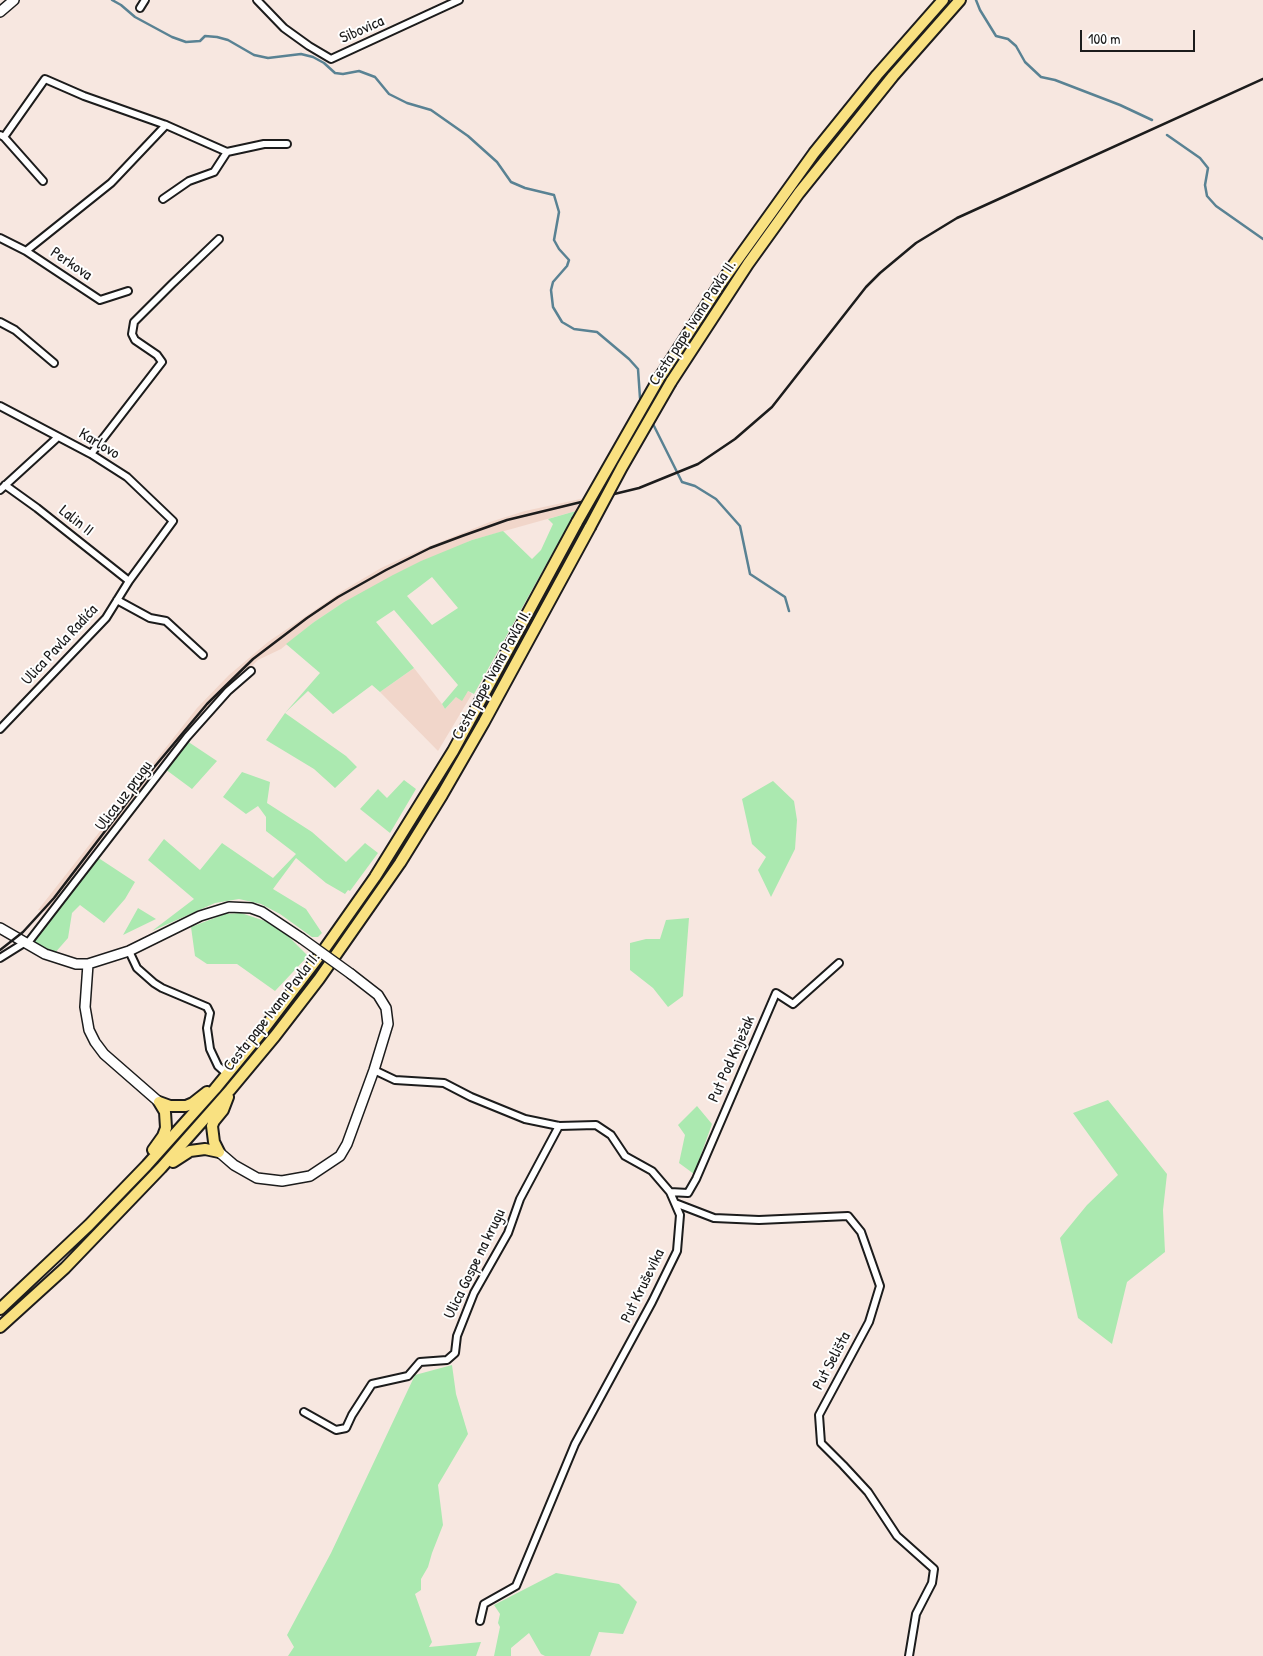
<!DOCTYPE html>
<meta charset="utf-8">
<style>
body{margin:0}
#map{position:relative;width:1263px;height:1656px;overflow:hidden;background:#f7e7e0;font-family:"Patrick Hand",sans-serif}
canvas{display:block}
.scale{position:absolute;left:1080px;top:30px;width:115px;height:22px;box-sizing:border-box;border:2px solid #1c1c1c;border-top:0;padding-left:6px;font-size:15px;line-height:18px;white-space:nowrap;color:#1c1c1c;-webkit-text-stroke:4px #fff;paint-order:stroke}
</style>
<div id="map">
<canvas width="1263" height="1656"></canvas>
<div class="scale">100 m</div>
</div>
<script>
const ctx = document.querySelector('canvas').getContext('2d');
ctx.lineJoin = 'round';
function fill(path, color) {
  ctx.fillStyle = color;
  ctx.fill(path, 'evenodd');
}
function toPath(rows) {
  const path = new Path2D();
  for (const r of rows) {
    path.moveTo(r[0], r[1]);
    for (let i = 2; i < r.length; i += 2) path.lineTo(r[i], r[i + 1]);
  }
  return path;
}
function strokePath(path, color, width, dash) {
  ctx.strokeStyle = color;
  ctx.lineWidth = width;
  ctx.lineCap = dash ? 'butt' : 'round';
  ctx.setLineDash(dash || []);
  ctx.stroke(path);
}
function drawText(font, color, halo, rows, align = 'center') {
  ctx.font = font + ' "Patrick Hand",sans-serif';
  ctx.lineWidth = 4;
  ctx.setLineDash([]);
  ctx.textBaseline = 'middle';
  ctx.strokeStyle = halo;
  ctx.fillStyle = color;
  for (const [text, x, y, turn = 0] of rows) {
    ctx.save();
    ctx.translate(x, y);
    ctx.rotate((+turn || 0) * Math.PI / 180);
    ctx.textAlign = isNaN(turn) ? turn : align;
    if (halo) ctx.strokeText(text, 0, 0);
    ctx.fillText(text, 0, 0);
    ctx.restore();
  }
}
fill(toPath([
 [585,498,576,511,472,540,344,602,314,622,281,649,258,660,203,714,175,747,91,859,50,912,38,910,197,708,229,675,268,642,344,590,381,568,420,550,490,522,525,511],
 [414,668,442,704,445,709,456,697,468,691,472,694,438,751,380,692]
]), '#f1d6ca');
fill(toPath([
 [576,511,474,694,468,691,462,701,456,697,445,709,442,704,458,685,394,610,376,622,414,668,380,692,372,685,333,714,308,691,285,713,346,756,357,767,335,788,314,769,266,740,285,713,320,673,286,644,314,622,344,602,393,575,421,561,472,540,503,531,532,559,541,550,553,524,548,519],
 [432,577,458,608,432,625,407,596],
 [187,741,217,761,192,789,165,769],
 [242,772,270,782,267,803,312,832,346,862,365,843,378,853,350,891,348,890,345,894,326,883,296,858,273,889,306,909,322,933,318,937,312,937,280,914,261,904,239,899,215,903,152,931,194,899,148,860,164,839,200,870,222,843,273,878,296,854,266,831,266,817,258,806,246,814,223,797],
 [404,780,416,789,390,833,360,809,378,789,387,798],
 [773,781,794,801,797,820,795,849,771,897,758,870,766,857,752,844,742,799],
 [97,857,135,882,125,899,104,923,80,905,72,913,68,938,54,954,34,943,33,941],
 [138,908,156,919,123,935],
 [241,913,265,921,287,935,308,956,275,991,237,964,207,964,195,956,191,927,225,914],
 [689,918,683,996,668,1007,653,988,630,970,630,943,646,939,660,939,666,920],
 [1108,1100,1167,1174,1163,1210,1165,1252,1127,1282,1112,1344,1078,1318,1060,1238,1087,1205,1118,1175,1073,1113],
 [697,1106,712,1124,694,1174,679,1163,685,1135,678,1125],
 [452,1365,456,1394,468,1434,438,1485,443,1525,432,1553,428,1567,421,1579,421,1590,415,1594,432,1642,429,1647,481,1642,476,1656,288,1656,294,1647,287,1635,331,1553,415,1375],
 [556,1573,619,1584,637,1602,623,1634,599,1632,590,1656,545,1656,541,1654,529,1633,511,1648,511,1656,494,1656,500,1627,498,1623,500,1614,494,1605]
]), '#abe9b0');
strokePath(toPath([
 [112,0,121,5,135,17,172,37,186,42,200,41,205,36,217,37,228,40,254,55,268,58,301,54,313,57,324,63,335,73,343,74,359,71,375,77,389,94,407,103,431,110,468,136,497,162,511,182,525,188,554,195,559,212,554,240,559,249,569,260,567,266,553,282,551,290,553,307,562,322,574,329,597,332,629,359,638,369,640,398,642,402],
 [976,0,980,10,996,36,1008,39,1016,46,1025,62,1041,77,1055,80,1120,105,1152,120],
 [1167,135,1200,158,1208,168,1205,185,1207,196,1216,206,1263,239],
 [651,420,682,482,695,486,716,499,740,526,750,574,785,597,789,611]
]), '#598293', 2.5);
const street = toPath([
 [257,0,284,28,309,46,331,59,459,0],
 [140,8,145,0],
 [0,135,4,137,43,181],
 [4,137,45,79,84,96,166,125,227,152,264,144,287,144],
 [163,199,189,181,214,172,227,152],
 [0,238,26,251,100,300,128,291],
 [26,251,111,183,166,125],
 [0,322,15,330,54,363],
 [0,406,91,454,127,477,173,521,129,581,106,618,0,729],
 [91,454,162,362,157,355,135,340,132,334,134,322,172,284,219,239],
 [5,485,37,508,129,581],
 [0,490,58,437],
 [117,600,150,618,166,621,203,655],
 [27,944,187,737,228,691,251,671],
 [129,951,137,968,154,983,162,988,207,1007,210,1013,207,1028,210,1049,218,1066,227,1074],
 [0,958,24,943],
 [374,1070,395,1080,444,1083,471,1097,525,1119,559,1126,596,1125,611,1135,625,1156,652,1171,670,1192,680,1215,677,1251,652,1302,575,1444,516,1586,484,1604,480,1621],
 [670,1192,688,1193,696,1179,776,993,793,1004,839,963],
 [675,1203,714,1218,759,1220,848,1216,861,1232,880,1286,869,1322,819,1415,821,1443,843,1465,868,1492,897,1536,934,1569,932,1583,916,1614,909,1656],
 [304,1412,336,1430,346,1428,352,1415,372,1384,408,1376,420,1362,447,1360,455,1353,457,1336,474,1293,508,1233,520,1199,559,1126]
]);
const secondary = toPath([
 [0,12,14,0],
 [0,928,45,954,76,964,88,964,129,951,200,916,229,907,251,908,262,912,301,938],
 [88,964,85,1007,89,1030,95,1042,104,1054,159,1102],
 [219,1152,234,1165,257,1178,282,1181,310,1176,340,1156,347,1144,374,1070,388,1024,386,1008,378,995,351,974]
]);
const primary = toPath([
 [658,380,720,284,814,153,877,75,943,0],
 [671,382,748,264,799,193,893,76,960,0],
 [159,1102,170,1106,186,1106,193,1103,207,1092],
 [153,1150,163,1136,166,1128,165,1112,159,1102],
 [219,1152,214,1142,212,1126,214,1121,223,1110,228,1097],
 [173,1162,190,1151,205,1149,219,1152],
 [0,1309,89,1225,147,1165,215,1089,260,1034,323,951,375,877,453,751,577,522],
 [0,1327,65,1268,161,1168,230,1090,275,1036,319,979,400,863,442,795,484,722,590,527]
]);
strokePath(street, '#1c1c1c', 10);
strokePath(secondary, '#1c1c1c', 12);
strokePath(primary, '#1c1c1c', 14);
strokePath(street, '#fff', 6);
strokePath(secondary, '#fff', 9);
strokePath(primary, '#f9e181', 10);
strokePath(toPath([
 [0,950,23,932,54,898,151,771,207,704,253,659,307,618,338,597,386,570,430,548,462,536,507,520,639,488,698,464,735,439,772,407,866,287,880,273,916,243,957,218,1263,79]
]), '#1c1c1c', 2.5);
const secondaryBridge = toPath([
 [301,938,351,974]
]);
const primaryBridge = toPath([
 [577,522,658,380],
 [590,527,622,467,671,382]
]);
strokePath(secondaryBridge, '#1c1c1c', 12, []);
strokePath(primaryBridge, '#1c1c1c', 14, []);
strokePath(secondaryBridge, '#fff', 9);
strokePath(primaryBridge, '#f9e181', 10);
drawText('16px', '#1c1c1c', '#fff', [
 ["Sibovica",362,30,-24],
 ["Perkova",71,264,34],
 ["Cesta pape Ivana Pavla II.",693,323,-57],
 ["Karlovo",99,444,31],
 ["Lalin II",76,521,38],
 ["Ulica Pavla Radića",60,645,-47],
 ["Cesta pape Ivana Pavla II.",492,675,-61],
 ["Ulica uz prugu",124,796,-53],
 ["Cesta pape Ivana Pavla II.",272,1012,-52],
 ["Put Pod Knježak",732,1059,-66],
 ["Ulica Gospe na krugu",475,1264,-64],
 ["Put Kruševika",643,1286,-64],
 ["Put Selišta",832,1361,-62]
]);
</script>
